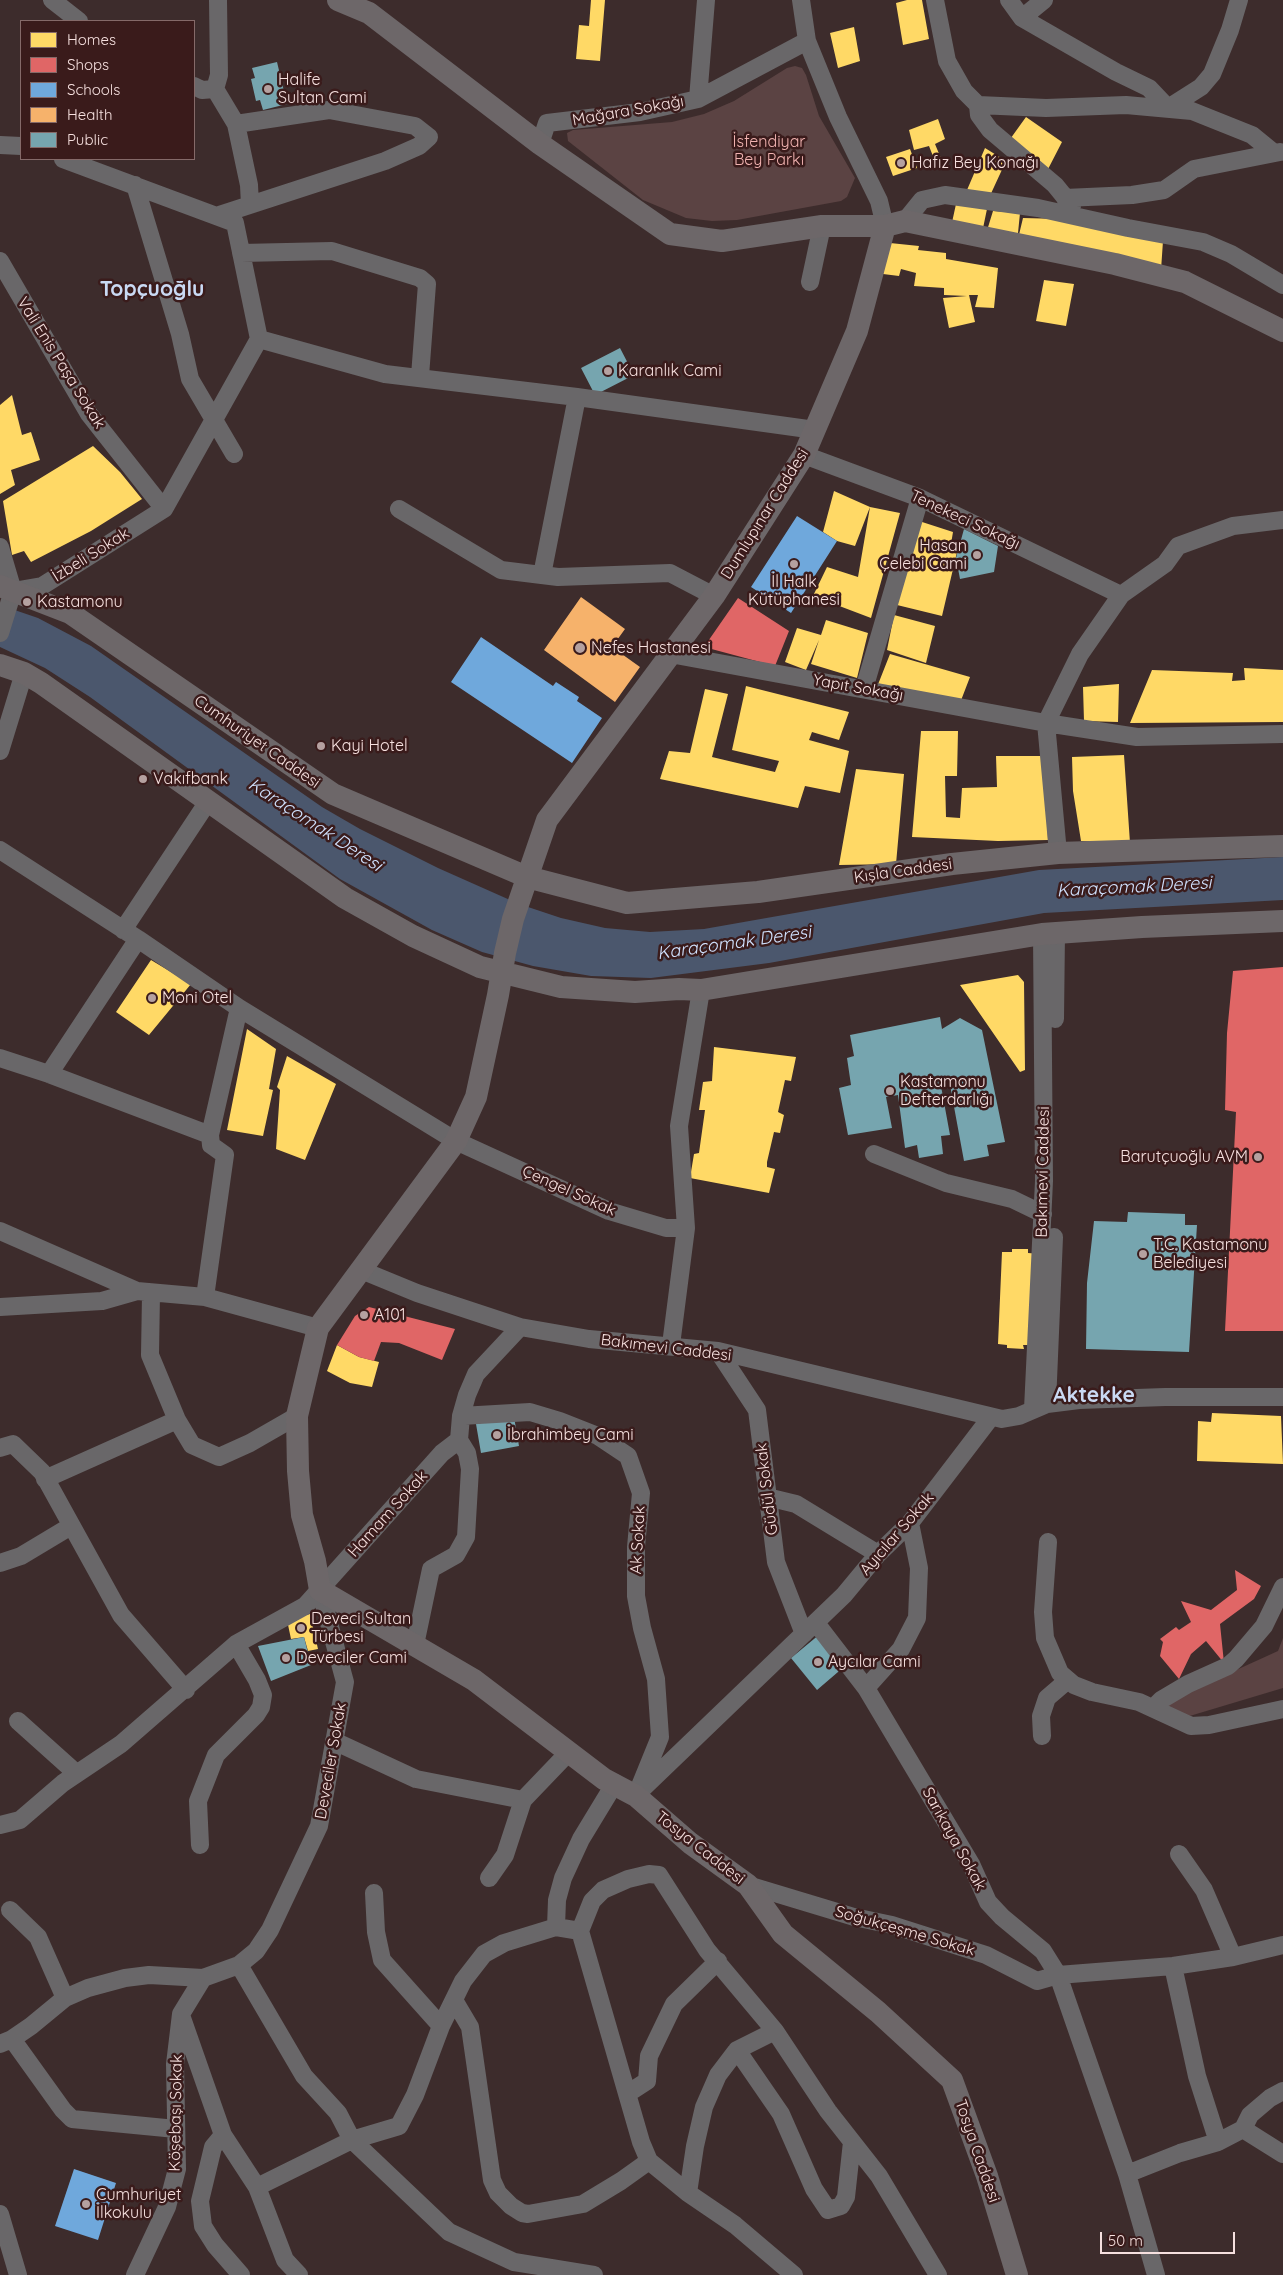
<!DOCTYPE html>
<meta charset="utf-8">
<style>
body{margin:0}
#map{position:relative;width:1283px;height:2275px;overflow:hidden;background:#3d2c2c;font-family:Quicksand,sans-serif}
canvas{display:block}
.legend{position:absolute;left:20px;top:20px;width:175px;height:140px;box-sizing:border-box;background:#3a1b1b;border:1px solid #856a69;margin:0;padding:6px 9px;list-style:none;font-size:15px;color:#f6e0df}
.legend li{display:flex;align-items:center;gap:10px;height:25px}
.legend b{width:25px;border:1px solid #856a69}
.scale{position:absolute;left:1100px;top:2232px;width:135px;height:22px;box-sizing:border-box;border:2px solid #f6e0df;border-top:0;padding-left:6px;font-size:15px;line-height:18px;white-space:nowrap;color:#f6e0df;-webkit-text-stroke:4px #3a1b1b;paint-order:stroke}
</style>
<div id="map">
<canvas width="1283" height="2275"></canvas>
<ul class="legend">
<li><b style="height:14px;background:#ffd966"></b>Homes</li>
<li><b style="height:14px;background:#e06666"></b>Shops</li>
<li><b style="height:14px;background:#6fa8dc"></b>Schools</li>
<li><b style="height:14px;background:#f6b26b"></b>Health</li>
<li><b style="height:14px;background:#76a5af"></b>Public</li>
</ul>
<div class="scale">50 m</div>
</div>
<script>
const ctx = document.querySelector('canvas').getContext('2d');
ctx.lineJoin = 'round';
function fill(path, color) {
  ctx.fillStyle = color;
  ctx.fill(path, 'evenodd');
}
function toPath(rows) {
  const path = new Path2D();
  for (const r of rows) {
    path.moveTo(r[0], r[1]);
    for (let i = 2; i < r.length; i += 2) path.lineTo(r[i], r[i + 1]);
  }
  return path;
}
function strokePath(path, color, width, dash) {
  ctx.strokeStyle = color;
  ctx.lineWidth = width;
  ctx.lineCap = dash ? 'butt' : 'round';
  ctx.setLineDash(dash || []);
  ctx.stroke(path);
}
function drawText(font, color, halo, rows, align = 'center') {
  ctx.font = font + ' Quicksand,sans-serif';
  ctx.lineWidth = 5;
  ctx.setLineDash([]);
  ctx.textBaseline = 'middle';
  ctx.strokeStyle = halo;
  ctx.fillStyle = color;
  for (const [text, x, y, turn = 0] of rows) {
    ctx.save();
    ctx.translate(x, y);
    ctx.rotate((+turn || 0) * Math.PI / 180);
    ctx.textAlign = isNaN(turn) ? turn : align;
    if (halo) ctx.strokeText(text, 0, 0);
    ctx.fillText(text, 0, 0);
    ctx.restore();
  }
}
fill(toPath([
 [795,66,802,68,806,75,819,116,855,178,847,197,841,201,737,220,712,221,686,218,643,200,568,141,567,133,573,130,672,122,704,114,734,101,787,68],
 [1283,1638,1283,1688,1183,1718,1169,1708,1166,1702,1278,1651]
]), '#5b4343');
fill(toPath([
 [0,605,38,618,91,646,322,807,360,829,438,868,519,904,561,918,605,928,650,932,704,929,1039,870,1283,857,1283,900,1044,913,769,963,651,978,591,976,533,966,482,952,432,930,340,879,90,697,45,668,0,647]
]), '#4b576d');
fill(toPath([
 [591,0,605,0,600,61,576,59,579,25,589,26],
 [907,0,922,0,929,39,903,45,896,3],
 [854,27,860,61,838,68,830,33],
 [1026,117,1062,142,1046,173,1008,142],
 [938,119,945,139,935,144,942,161,936,164,929,146,914,150,909,130],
 [985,148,1006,161,988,200,967,190],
 [910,149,917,168,893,176,886,157],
 [956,204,987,209,982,233,951,227],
 [993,211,1020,213,1017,243,985,237],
 [1023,218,1061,219,1163,241,1161,270,1017,243],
 [890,243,919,246,918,250,946,253,946,259,998,268,994,308,975,307,978,295,969,295,975,322,949,328,943,298,967,296,944,295,944,288,914,286,916,273,901,269,899,276,883,274],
 [1044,280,1074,284,1066,326,1036,321],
 [12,395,22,435,31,432,40,460,11,470,15,485,0,494,0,405],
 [93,446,120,472,142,499,91,531,31,562,24,551,12,555,3,501],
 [834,491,870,507,855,546,837,541,823,532],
 [870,507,900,513,871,618,813,596,827,567,858,577],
 [919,521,953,532,950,550,957,552,942,616,897,605],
 [894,615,935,626,926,663,887,650],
 [826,620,868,633,857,678,811,664,819,640,806,670,785,662,797,628,821,635],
 [890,654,970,677,960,703,877,687],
 [1244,668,1283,670,1283,722,1130,723,1152,670,1233,673,1232,681,1245,680],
 [1119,684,1118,722,1084,721,1083,687],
 [746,686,849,712,839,740,812,732,809,740,849,751,840,793,805,786,798,808,660,779,669,751,690,753,705,689,728,694,712,757,775,772,779,761,732,750],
 [921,731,958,731,957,776,945,776,946,817,960,818,962,788,997,787,996,756,1045,756,1048,840,998,841,912,837],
 [1124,755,1130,843,1081,841,1073,791,1072,757],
 [856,769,904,774,896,864,839,865],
 [151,960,191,984,149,1035,116,1012],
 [1018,975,1024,982,1025,1070,1020,1072,960,985],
 [247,1029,276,1049,269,1089,273,1090,263,1136,227,1130],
 [714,1047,796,1057,791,1081,785,1080,778,1112,784,1115,780,1133,774,1132,767,1162,767,1167,775,1169,769,1193,690,1178,694,1154,699,1153,705,1110,699,1110,703,1082,712,1081],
 [287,1056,336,1084,305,1160,276,1149,280,1090,277,1087],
 [1012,1249,1028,1249,1028,1253,1041,1254,1036,1345,1023,1345,1024,1349,1007,1348,1007,1345,998,1344,1002,1252,1012,1252],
 [337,1345,359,1357,379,1362,372,1387,350,1383,327,1371],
 [1212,1413,1281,1416,1283,1464,1197,1461,1198,1421,1211,1422],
 [310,1614,318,1649,308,1651,304,1637,291,1639,287,1620]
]), '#ffd966');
fill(toPath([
 [738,598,789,631,775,666,704,647],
 [1283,967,1283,1331,1225,1331,1236,1112,1225,1110,1227,1033,1233,971],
 [369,1307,455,1329,442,1360,399,1343,381,1342,374,1361,359,1357,337,1345,355,1316],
 [1235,1570,1261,1586,1254,1599,1220,1624,1224,1663,1206,1641,1191,1654,1179,1679,1160,1656,1163,1642,1160,1639,1176,1627,1179,1630,1191,1622,1181,1601,1211,1610,1237,1590]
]), '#e06666');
fill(toPath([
 [797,516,837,541,791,613,751,587],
 [481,637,553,686,556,682,579,697,577,701,602,718,572,763,451,682],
 [74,2169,116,2183,98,2240,55,2226]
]), '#6fa8dc');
fill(toPath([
 [581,597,625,629,612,647,640,667,615,702,544,650]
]), '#f6b26b');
fill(toPath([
 [277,62,287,104,263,110,260,100,256,101,251,79,255,78,252,68],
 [620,348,634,375,595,395,581,368],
 [964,529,998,546,994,572,960,579,956,558],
 [940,1017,942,1029,960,1018,982,1030,1005,1142,987,1145,989,1156,964,1161,950,1085,941,1086,950,1135,941,1136,943,1154,919,1158,917,1145,905,1148,898,1095,886,1097,892,1128,848,1135,839,1088,851,1085,847,1058,854,1056,850,1035],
 [1128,1212,1185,1214,1185,1225,1197,1225,1189,1352,1086,1349,1087,1283,1094,1221,1127,1222],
 [514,1417,519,1446,481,1453,476,1424],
 [820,1634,845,1666,817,1690,791,1658],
 [304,1637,311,1665,271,1681,258,1646]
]), '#76a5af');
strokePath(toPath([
 [52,0,79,21],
 [218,0,219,75,215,89,236,124,249,185,250,205],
 [801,0,807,41,838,117,879,201,885,226],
 [935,0,947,61,964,91,978,105,1046,108,1126,105,1192,111,1252,135,1274,153],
 [1009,0,1022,18,1116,72,1149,88,1168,108,1201,87,1212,74,1230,30,1239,0],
 [1022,18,1044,0],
 [194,86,202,90,215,89],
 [698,99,706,0],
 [978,105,979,115,990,130,1055,185,1072,206],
 [540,144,547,123,640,112,698,99,807,41],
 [0,145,21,146],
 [135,185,180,334,190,379,234,454],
 [1065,198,1132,195,1164,190,1194,169,1280,152],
 [216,216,385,161,419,146,429,137,415,126,329,110,236,124],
 [905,221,922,200,945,195,1038,208,1128,228,1203,242,1231,254,1283,285],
 [241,253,332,251,420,278,427,284,420,376],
 [0,261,89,414,164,509],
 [810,282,822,226],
 [259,339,385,374,577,397,815,430],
 [804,455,920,498,1121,595],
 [399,509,501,570,558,577,670,573,714,596],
 [0,547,13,591,0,633],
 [542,575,577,397],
 [13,591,42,586,164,509,259,339,235,223,63,159],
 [670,654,1046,723,1137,737,1283,734],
 [864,689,920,498],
 [0,751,24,673],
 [0,850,138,939,239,1008,456,1141,609,1211,666,1228,686,1228],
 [1058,853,1046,723,1080,654,1121,595,1165,564,1178,546,1233,526,1283,520],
 [123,930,207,803],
 [1055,1019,1056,933],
 [0,1058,49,1074,210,1135],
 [49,1074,138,939],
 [874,1154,946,1183,1012,1199,1043,1214],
 [0,1231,137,1291,205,1297,318,1328],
 [361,1270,417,1293,520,1327,589,1339,718,1351,1002,1419,1019,1416,1047,1404,1079,1400,1165,1397,1283,1397],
 [151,1294,150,1355,177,1420,192,1445,219,1457,250,1443,297,1416],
 [205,1297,225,1155,211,1145,210,1135,239,1008],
 [0,1307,102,1301,137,1291],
 [671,1345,686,1228,679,1126,701,990],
 [718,1351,757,1410,776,1562,804,1634],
 [1047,1404,1054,1237],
 [1033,1409,1044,1181,1042,934],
 [461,1416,530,1412,560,1421,598,1436,628,1456,641,1493,636,1547,636,1596,642,1628,656,1679,660,1737,636,1796],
 [0,1448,13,1444,42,1472,121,1615,186,1690],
 [45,1479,177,1420],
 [767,1497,796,1504,878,1554],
 [1048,1542,1043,1612,1045,1638,1060,1673,1074,1685,1092,1692,1139,1702,1191,1726,1209,1725,1283,1709],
 [0,1563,21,1556,71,1526],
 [816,1623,866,1688,971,1864,988,1902,1002,1917,1043,1951,1058,1975,1127,2174,1156,2275],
 [415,1645,431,1569,456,1555,466,1537,470,1469,467,1453,459,1440,461,1416,467,1395,476,1374,520,1327],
 [866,1688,901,1649,917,1618,919,1568,910,1523],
 [1153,1708,1161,1700,1188,1684,1228,1666,1236,1659,1264,1626,1283,1587],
 [18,1721,76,1773],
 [1042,1736,1041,1716,1047,1698,1068,1680],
 [334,1741,416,1779,523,1800],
 [640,1791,844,1595,878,1554,910,1523,991,1417],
 [0,1825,20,1820,63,1783,121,1744,236,1644,305,1606,442,1453,459,1440],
 [200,1845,198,1801,216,1755,256,1715,261,1707,263,1695,257,1680,236,1644],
 [1179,1854,1204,1890,1233,1957],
 [489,1878,505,1855,523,1800,569,1752],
 [748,1885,854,1917,892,1925,986,1955,1037,1981,1058,1975,1173,1966,1233,1957,1283,1945],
 [374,1893,376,1932,382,1960,441,2026],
 [10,1910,38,1937,65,1998],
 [556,1927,557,1900,563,1878,581,1839,615,1783],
 [580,1931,592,1901,603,1890,628,1879,649,1874,659,1875,707,1950,775,2031,828,2111,879,2176,938,2275],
 [239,1965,304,2076,338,2113,352,2140,449,2232,514,2262,594,2275],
 [1173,1966,1197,2076,1218,2142],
 [182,2018,223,2135,213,2147,200,2201,203,2226,215,2245,241,2275],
 [12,2039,63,2110,72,2119,176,2129],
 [0,2044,12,2039,31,2026,65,1998,88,1988,125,1978,149,1975,203,1978,239,1965,256,1951,270,1930,319,1826,345,1682,320,1590],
 [737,2050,781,2114,814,2189,828,2210,841,2206,846,2197,852,2142],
 [627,2094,647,2081,649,2056,674,2004,718,1961],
 [1243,2129,1250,2115,1270,2098,1283,2091],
 [223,2135,257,2187,285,2260,299,2275],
 [649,2161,688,2193,735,2225,794,2275],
 [1127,2174,1180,2153,1218,2142,1243,2129,1283,2154],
 [257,2187,352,2140,399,2126,415,2095,441,2026,463,1981,484,1954,504,1943,556,1927,580,1931,641,2142,649,2161,621,2181,583,2204,528,2214,522,2213,511,2206,498,2193,492,2180,470,2027,454,2000],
 [688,2193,695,2146,704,2107,718,2075,737,2050,775,2031],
 [0,2214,18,2275],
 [135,2275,167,2207,177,2169,175,2064,181,2014,203,1978]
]), '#696769', 18);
strokePath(toPath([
 [338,0,369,13,540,144,670,234,722,241,822,226,885,226,905,221,1115,264,1185,282,1283,331],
 [885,226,857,331,804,455,714,596,547,820,513,919,505,953,498,995,476,1097,456,1141,318,1328,297,1416,298,1471,302,1515,315,1561,320,1590,474,1680,604,1779,636,1796,690,1843,748,1885,783,1934,878,2012,952,2080,987,2176,1017,2275],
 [0,586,70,613,333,794,527,877,627,903,758,892,952,864,1058,853,1283,846],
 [0,665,24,673,41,683,345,898,413,936,480,967,561,987,635,992,679,989,701,990,1042,934,1142,927,1283,921]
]), '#6d6769', 22);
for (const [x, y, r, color] of [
 [268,89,5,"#b5a1a0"],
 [901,163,5,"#b5a1a0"],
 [608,371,5,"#b5a1a0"],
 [977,555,5,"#b5a1a0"],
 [794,564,5,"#b5a1a0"],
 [27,602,5,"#b5a1a0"],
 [580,648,6,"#b5a1a0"],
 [321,746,5,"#b5a1a0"],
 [143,779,5,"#b5a1a0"],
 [152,998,5,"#b5a1a0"],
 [890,1091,5,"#b5a1a0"],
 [1258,1157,5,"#b5a1a0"],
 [1143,1254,5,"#b5a1a0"],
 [364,1315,5,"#b5a1a0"],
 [497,1435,5,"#b5a1a0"],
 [301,1628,5,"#b5a1a0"],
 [286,1658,5,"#b5a1a0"],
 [818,1662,5,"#b5a1a0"],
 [86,2204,5,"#b5a1a0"]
]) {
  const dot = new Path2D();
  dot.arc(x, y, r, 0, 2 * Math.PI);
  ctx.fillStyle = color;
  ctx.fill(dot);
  strokePath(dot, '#3a1b1b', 2);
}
drawText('16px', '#f6e0df', '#3a1b1b', [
 ["Halife",278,80],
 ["Sultan Cami",278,98],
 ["Hafız Bey Konağı",911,163],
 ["Karanlık Cami",618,371],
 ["Hasan",967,546,"right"],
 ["Çelebi Cami",967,564,"right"],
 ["İl Halk",794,582,"center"],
 ["Kütüphanesi",794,600,"center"],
 ["Kastamonu",37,602],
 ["Nefes Hastanesi",591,648],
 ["Kayi Hotel",331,746],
 ["Vakıfbank",153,779],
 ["Moni Otel",162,998],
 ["Kastamonu",900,1082],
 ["Defterdarlığı",900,1100],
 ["Barutçuoğlu AVM",1248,1157,"right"],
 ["T.C. Kastamonu",1153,1245],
 ["Belediyesi",1153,1263],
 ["A101",374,1315],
 ["İbrahimbey Cami",507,1435],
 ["Deveci Sultan",311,1619],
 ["Türbesi",311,1637],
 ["Deveciler Cami",296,1658],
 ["Aycılar Cami",828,1662],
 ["Cumhuriyet",96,2195],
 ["İlkokulu",96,2213]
], 'left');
drawText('16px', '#f6e0df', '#3a1b1b', [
 ["Mağara Sokağı",628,111,-10],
 ["Vali Enis Paşa Sokak",61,363,58],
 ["Dumlupınar Caddesi",765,514,-58],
 ["Tenekeci Sokağı",965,520,25],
 ["İzbeli Sokak",91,555,-32],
 ["Yapıt Sokağı",858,688,10],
 ["Cumhuriyet Caddesi",257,742,35],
 ["Kışla Caddesi",903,871,-8],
 ["Bakımevi Caddesi",1043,1172,-89],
 ["Çengel Sokak",569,1191,24],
 ["Bakımevi Caddesi",666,1348,7],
 ["Güdül Sokak",767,1489,-97],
 ["Hamam Sokak",388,1514,-48],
 ["Ayıcılar Sokak",897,1534,-49],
 ["Ak Sokak",638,1540,-87],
 ["Deveciler Sokak",331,1761,-80],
 ["Sarıkaya Sokak",954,1839,61],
 ["Tosya Caddesi",700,1848,38],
 ["Soğukçeşme Sokak",905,1931,16],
 ["Köşebaşı Sokak",176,2113,-89],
 ["Tosya Caddesi",977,2151,71]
]);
drawText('16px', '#f1b3b1', '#3a1b1b', [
 ["İsfendiyar",769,142],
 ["Bey Parkı",769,160]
]);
drawText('italic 18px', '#d0e2ff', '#3a1b1b', [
 ["Karaçomak Deresi",315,825,33],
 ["Karaçomak Deresi",1134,887,-3],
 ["Karaçomak Deresi",734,943,-8]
]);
drawText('bold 21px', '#c9d9f3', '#3a1b1b', [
 ["Topçuoğlu",152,290],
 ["Aktekke",1094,1396]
]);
</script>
